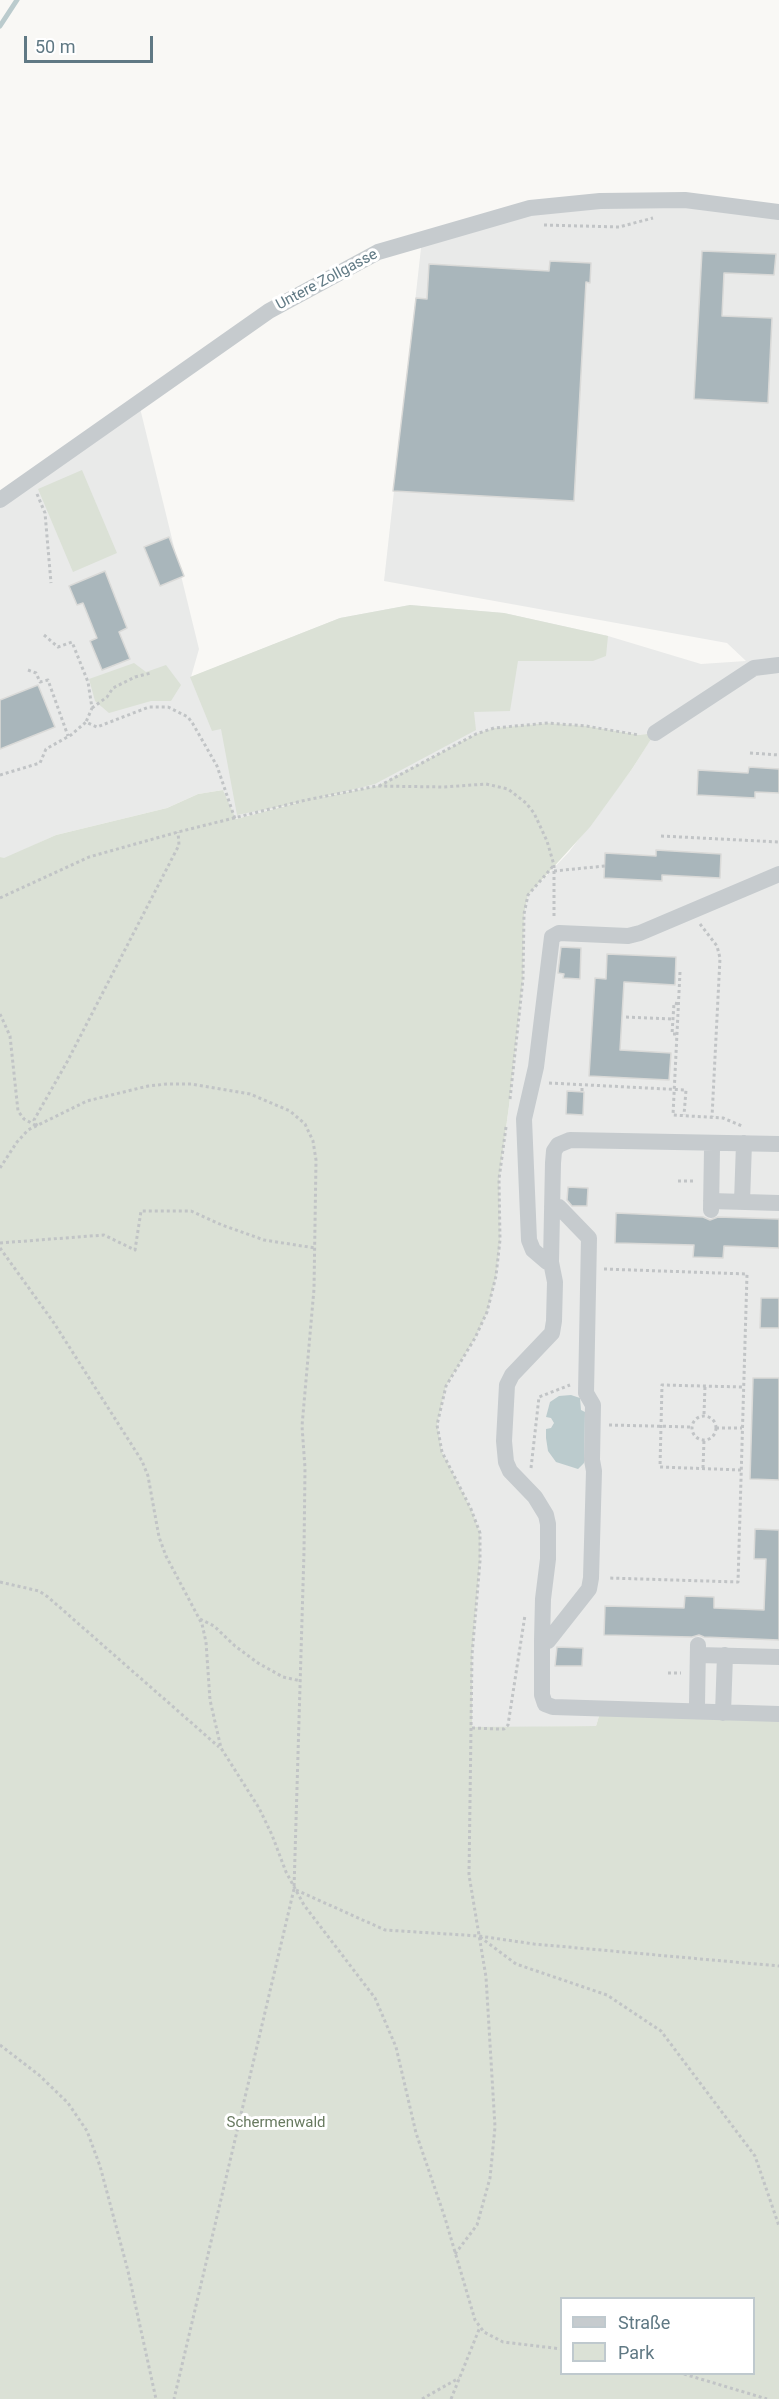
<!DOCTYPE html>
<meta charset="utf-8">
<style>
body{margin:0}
#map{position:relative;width:779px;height:2399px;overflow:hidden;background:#f9f8f5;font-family:Roboto,sans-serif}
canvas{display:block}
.legend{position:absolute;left:560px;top:2297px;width:195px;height:78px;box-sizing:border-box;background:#fff;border:2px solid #bfc9ce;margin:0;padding:8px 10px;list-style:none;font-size:18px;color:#607984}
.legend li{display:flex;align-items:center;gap:12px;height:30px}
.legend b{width:30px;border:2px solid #bfc9ce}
.scale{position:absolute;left:24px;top:36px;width:129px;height:27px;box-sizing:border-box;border:3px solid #607984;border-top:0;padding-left:8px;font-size:18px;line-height:21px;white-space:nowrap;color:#607984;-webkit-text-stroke:4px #fff;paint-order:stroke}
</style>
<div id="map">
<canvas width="779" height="2399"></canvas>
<ul class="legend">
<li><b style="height:8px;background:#c6cbce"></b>Straße</li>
<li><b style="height:16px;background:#dbe1d6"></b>Park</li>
</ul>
<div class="scale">50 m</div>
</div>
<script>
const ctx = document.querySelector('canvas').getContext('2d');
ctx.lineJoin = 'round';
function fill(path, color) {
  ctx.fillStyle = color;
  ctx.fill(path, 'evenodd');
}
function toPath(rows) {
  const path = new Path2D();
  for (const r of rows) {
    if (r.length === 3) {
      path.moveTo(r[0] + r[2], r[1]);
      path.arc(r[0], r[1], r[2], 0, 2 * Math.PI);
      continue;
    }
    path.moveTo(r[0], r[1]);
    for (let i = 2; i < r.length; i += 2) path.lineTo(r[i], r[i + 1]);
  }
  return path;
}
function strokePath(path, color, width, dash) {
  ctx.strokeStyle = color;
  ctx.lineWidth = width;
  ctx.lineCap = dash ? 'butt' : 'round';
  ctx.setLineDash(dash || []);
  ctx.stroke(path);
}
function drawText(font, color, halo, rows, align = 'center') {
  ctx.font = font + ' Roboto,sans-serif';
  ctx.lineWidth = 6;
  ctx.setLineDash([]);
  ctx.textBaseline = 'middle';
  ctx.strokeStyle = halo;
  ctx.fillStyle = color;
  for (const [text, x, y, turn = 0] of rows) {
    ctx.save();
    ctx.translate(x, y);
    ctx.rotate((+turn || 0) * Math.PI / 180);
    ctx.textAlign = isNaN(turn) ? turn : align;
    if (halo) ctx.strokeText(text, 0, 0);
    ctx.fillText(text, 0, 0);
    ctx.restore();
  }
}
fill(toPath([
 [597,201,779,212,779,1720,600,1713,596,1726,472,1728,472,1655,480,1561,480,1533,471,1509,442,1452,437,1425,446,1386,475,1338,499,1195,499,1179,509,1106,523,979,524,914,528,895,569,852,632,769,654,734,639,735,586,726,548,723,494,728,476,734,377,786,306,800,235,819,223,790,198,794,167,808,56,835,4,859,0,857,0,500,139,404,199,649,191,677,340,618,410,605,504,613,608,636,701,664,746,661,727,643,384,581,422,239]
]), '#e9eae9');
fill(toPath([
 [82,470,117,553,73,572,38,489],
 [410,605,504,613,608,636,606,656,593,661,518,661,510,711,474,712,476,730,375,784,314,799,377,786,476,734,494,728,548,723,586,726,639,735,655,733,632,769,590,827,528,895,524,914,523,979,509,1106,499,1179,500,1240,496,1276,487,1312,475,1338,446,1386,437,1425,442,1452,471,1509,480,1533,480,1561,472,1655,472,1727,596,1726,600,1713,779,1720,779,2399,0,2399,0,857,4,858,56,835,167,808,198,794,223,790,236,819,301,802,237,815,221,729,212,731,190,677,340,618],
 [562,2298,754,2298,754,2374,562,2374],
 [134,663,146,672,166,665,181,685,171,701,151,701,109,713,95,701,89,679]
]), '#dbe1d6');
fill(toPath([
 [571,1395,580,1398,581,1410,585,1412,584,1463,578,1469,556,1462,548,1451,546,1438,546,1429,551,1428,554,1423,551,1418,546,1417,550,1402,559,1396]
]), '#bbcbcd');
strokePath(toPath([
 [0,26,17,0]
]), '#bbcbcd', 5);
const building = toPath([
 [702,251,776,254,774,275,724,273,722,316,772,318,768,403,694,399,702,251],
 [550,261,591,263,590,283,586,282,574,501,393,491,416,298,427,299,429,264,549,271,550,261],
 [169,537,184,576,160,586,144,547,169,537],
 [105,571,127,628,119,632,130,659,102,670,90,641,97,638,83,603,77,605,69,586,105,571],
 [38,685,55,727,0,749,0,700,38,685],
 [749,767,779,769,779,793,755,792,755,798,697,795,698,770,748,773,749,767],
 [656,850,721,854,720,878,662,875,662,881,604,878,605,853,656,856,656,850],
 [561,947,581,948,580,979,563,978,564,974,558,973,561,947],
 [607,954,676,957,675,985,624,982,620,1050,671,1053,669,1080,589,1076,595,978,606,979,607,954],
 [567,1091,584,1092,583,1115,566,1114,567,1091],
 [568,1187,588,1188,587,1206,572,1206,567,1200,568,1187],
 [616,1213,703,1217,710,1220,718,1217,779,1219,779,1248,724,1246,723,1258,693,1257,694,1245,615,1243,616,1213],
 [761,1298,779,1298,779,1328,760,1328,761,1298],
 [753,1378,779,1378,779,1480,750,1479,753,1378],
 [755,1529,779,1530,779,1640,704,1637,699,1635,692,1637,604,1635,605,1606,684,1608,685,1596,714,1597,714,1608,764,1610,766,1559,754,1559,755,1529],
 [557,1647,583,1648,582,1666,555,1666,557,1647]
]);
fill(building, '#a9b6bb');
strokePath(building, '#dadad8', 1.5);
strokePath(toPath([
 [544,225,619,227,653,218],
 [37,494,45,513,51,583],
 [44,635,58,647,72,642,88,682,92,708,86,722],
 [28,670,36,673,40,682,48,680,68,736],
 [92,708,107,697,113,688,135,677,151,673],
 [750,753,779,755],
 [0,775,40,763,46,749,71,735,86,722,97,727,149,707,168,707,188,717,193,724,217,766,235,819],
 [379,786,476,734,494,728,548,723,586,726,639,735],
 [661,836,779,842],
 [554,871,605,866],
 [0,898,89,857,178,832,306,800,377,786,444,787,486,784,508,789,526,803,534,813,547,841,554,865,554,918],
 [700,924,717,946,720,958,712,1117],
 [680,972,673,1115,723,1118,742,1126],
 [0,1014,10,1036,18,1111,24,1119,35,1125],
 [626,1017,673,1019],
 [676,1034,672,1034,674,1003,679,1004],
 [549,1083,686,1090,684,1115],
 [582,1091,582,1085],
 [510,1099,523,979,524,914,528,895,554,865],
 [37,1126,34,1120,67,1062,179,845,178,832],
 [0,1168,17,1142,28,1130,87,1101,148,1086,167,1084,191,1084,250,1094,290,1111,305,1124,313,1141,316,1160,314,1289,302,1426,305,1468,304,1552,294,1889,174,2399],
 [678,1181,695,1181],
 [0,1243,104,1235,135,1250,141,1211,191,1211,222,1225,264,1240,315,1248],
 [0,1248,54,1323,142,1461,148,1476,159,1537,166,1556,202,1624,206,1642,210,1700,221,1748,259,1808,272,1835,286,1872,304,1905,375,1998,396,2047,416,2133,445,2218,475,2320,484,2332,503,2342,562,2349],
 [604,1269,747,1274,738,1582,608,1578],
 [704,1414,705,1386],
 [704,1428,12],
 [609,1425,692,1427],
 [716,1428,742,1428],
 [531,1468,539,1397,570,1385],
 [703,1468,704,1440],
 [741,1470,660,1467,662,1385,743,1387],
 [0,1582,39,1591,48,1597,219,1747],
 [200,1619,214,1626,235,1646,258,1663,283,1677,301,1681],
 [668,1673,681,1673],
 [472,1728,499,1729,504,1729,508,1725,525,1615],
 [296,1890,385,1930,479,1936,534,1944,779,1966],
 [480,1937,516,1964,607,1995,661,2031,755,2156,779,2226],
 [0,2045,39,2075,68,2103,87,2131,100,2166,128,2271,156,2399],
 [455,2254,477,2225,490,2178,495,2127,486,1977,469,1875,472,1655,480,1561,480,1533,471,1509,442,1452,437,1425,446,1386,475,1338,487,1312,496,1276,500,1240,499,1179,506,1127],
 [684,2374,767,2399],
 [422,2399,459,2378],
 [451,2399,480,2327]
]), '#c1c4c6', 3, [3, 3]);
strokePath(toPath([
 [0,500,269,311,378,252,530,208,600,201,685,200,779,212],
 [655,733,754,668,779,665],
 [779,1144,570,1140,558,1145,554,1151,553,1163,551,1262,555,1282,554,1321,552,1333,512,1375,507,1385,504,1441,506,1462,510,1471,535,1497,546,1515,548,1524,548,1559,543,1599,542,1641,542,1695,545,1704,553,1707,779,1714],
 [711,1201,779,1203],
 [742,1202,744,1143],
 [711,1210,712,1149],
 [551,1262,547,1262,533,1250,529,1240,524,1119,536,1067,552,937,559,933,628,936,640,933,779,874],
 [542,1641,548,1641,589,1589,591,1578,594,1471,592,1460,593,1405,586,1393,589,1238,559,1207,552,1207],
 [698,1655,779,1657],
 [697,1705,698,1645],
 [723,1713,725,1655]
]), '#c6cbce', 16);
drawText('15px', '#607984', '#fff', [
 ["Untere Zollgasse",327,280,-28]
]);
drawText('15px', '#687a60', '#fff', [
 ["Schermenwald",276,2123]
]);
</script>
